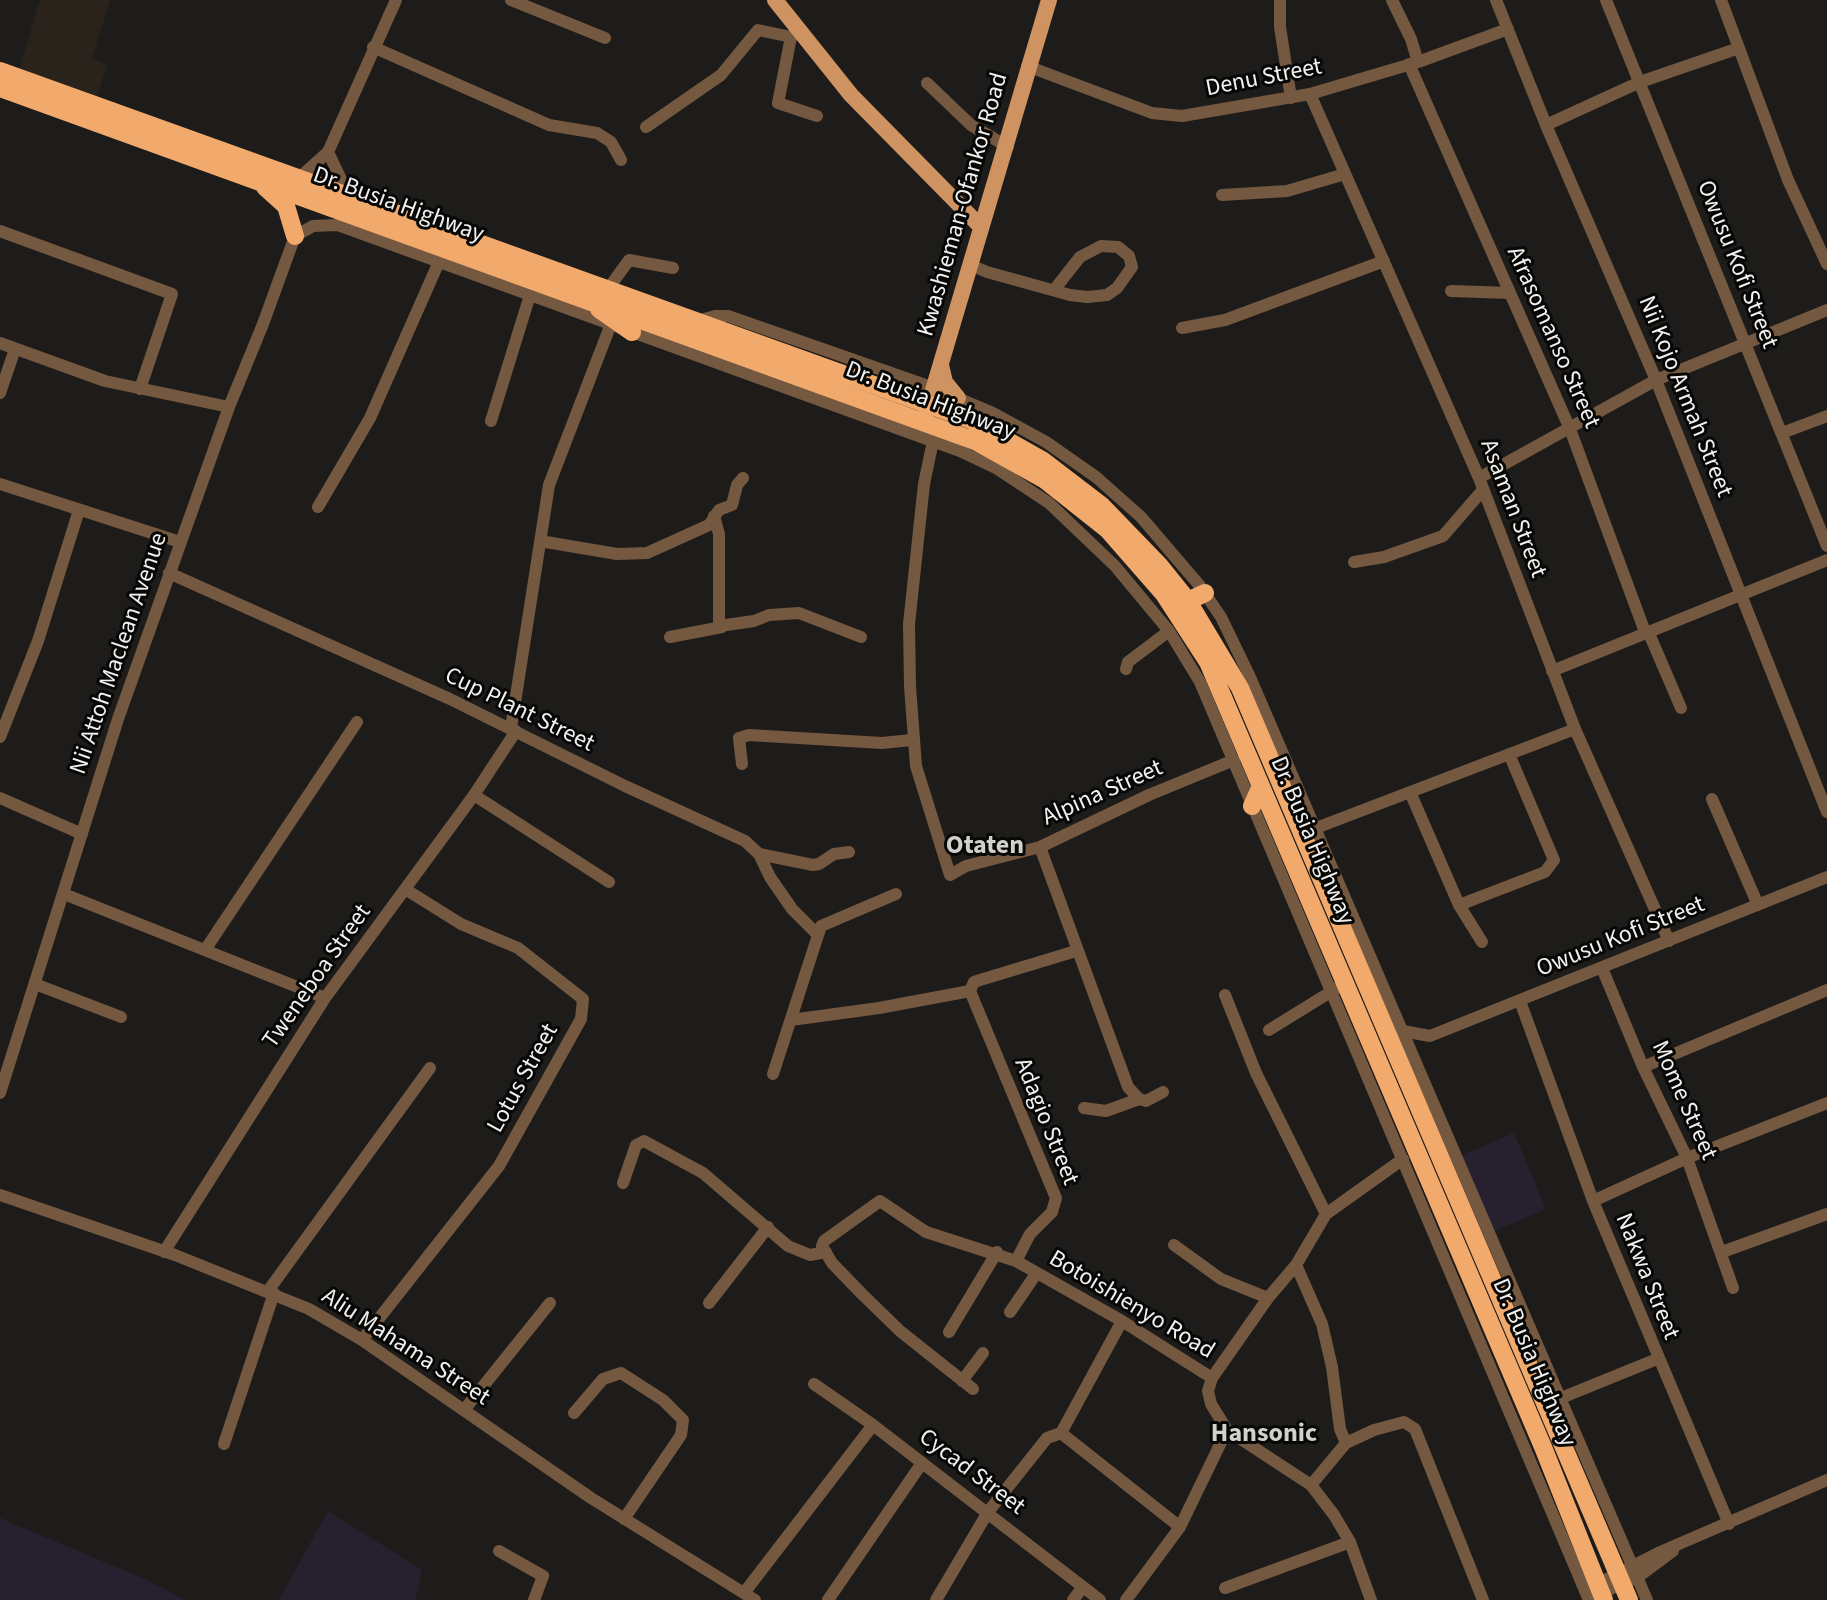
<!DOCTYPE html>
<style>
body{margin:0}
canvas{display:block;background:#1e1c1a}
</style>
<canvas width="1827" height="1600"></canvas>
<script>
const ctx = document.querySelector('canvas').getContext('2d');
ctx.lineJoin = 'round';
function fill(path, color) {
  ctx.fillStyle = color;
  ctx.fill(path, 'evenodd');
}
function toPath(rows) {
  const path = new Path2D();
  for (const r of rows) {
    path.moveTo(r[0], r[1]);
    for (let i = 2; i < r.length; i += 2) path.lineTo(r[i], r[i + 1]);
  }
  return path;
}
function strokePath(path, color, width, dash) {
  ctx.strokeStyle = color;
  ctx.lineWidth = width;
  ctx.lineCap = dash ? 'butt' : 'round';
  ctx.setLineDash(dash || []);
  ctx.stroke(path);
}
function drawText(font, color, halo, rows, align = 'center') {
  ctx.font = font + ' "Source Sans 3",sans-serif';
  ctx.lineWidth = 6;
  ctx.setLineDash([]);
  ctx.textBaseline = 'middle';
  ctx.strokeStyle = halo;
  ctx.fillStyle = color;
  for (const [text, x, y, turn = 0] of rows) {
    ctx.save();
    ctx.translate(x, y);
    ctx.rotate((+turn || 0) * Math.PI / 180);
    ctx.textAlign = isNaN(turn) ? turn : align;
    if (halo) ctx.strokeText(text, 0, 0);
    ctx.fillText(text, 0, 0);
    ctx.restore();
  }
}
fill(toPath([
 [40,0,110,0,92,58,107,65,96,100,19,70]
]), '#29231c');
fill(toPath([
 [1514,1133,1546,1209,1494,1231,1462,1155],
 [328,1511,422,1570,415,1600,279,1600],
 [0,1518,149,1581,185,1600,0,1600]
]), '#26202f');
strokePath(toPath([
 [511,0,605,38],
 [1280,0,1280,27,1291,98],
 [1392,0,1411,39,1418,62],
 [1496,0,1546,125,1656,380,1827,812],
 [1606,0,1827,546],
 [1721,0,1788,180,1827,264],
 [791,37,778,103,817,116],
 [373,47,549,125,597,133,611,142,621,160],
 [1409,64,1570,429,1645,632],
 [1027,66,1152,113,1182,116,1310,94,1418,62,1508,29],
 [927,83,971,125,1008,147],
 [1310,94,1479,478,1575,729,1669,941],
 [1546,125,1640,82,1739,48],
 [646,127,721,75,758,30,791,37,799,32],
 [328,152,348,194],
 [300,177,328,152,396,0],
 [1222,195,1287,191,1345,174],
 [0,231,172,294,140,389],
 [970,265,987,272,1070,295,1087,297,1107,295,1117,288,1132,267,1129,256,1118,247,1101,246,1080,257,1054,290],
 [608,289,629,260,673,268],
 [1451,291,1510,293],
 [697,321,715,316,728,316,934,388,993,413,1046,442,1096,477,1141,517,1200,586,1221,617,1250,677,1647,1600],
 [1182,328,1225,320,1384,261],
 [0,343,105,381,229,407],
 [0,393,15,349],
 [491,421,530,295],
 [1782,433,1827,416],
 [933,441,924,484,909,624,910,686,916,766,950,875,966,866,1040,847,1149,795,1234,760],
 [1479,478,1656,380,1827,310],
 [0,484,180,542],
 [318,507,370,418,438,264],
 [714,516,719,534,719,626,754,621,769,615,799,613,861,637],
 [540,541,617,554,647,553,709,525,719,510,732,505,737,485,743,478],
 [1354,562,1384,557,1443,536,1482,491],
 [169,573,450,699,625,786,745,841,759,854,770,877,792,909,817,934],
 [1648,631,1681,708],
 [670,637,722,627],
 [1126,669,1128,662,1169,631],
 [1552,671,1827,560],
 [511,728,549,485,611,324],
 [0,737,38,641,79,510],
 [742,764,739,738,749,735,882,743,912,740],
 [1410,792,1459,905,1482,942],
 [474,795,609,882],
 [0,798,82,834],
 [1712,799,1758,905],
 [1316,828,1575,729],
 [1040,847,1128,1087,1139,1099,1146,1101,1163,1092],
 [759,854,813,865,819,864,834,854,849,852],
 [64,894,325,998],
 [1459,905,1545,872,1554,860,1509,754],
 [205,950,357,722],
 [1602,968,1643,1067,1687,1158,1733,1288],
 [35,984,121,1017],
 [970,991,1056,1198,1052,1212,1030,1234,1016,1261],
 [970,991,974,982,980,980,1076,951],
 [1225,995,1256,1073,1326,1214],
 [1520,1001,1593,1201,1729,1524],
 [791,1020,879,1008,970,991],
 [1269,1030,1337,988],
 [1403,1031,1430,1036,1827,877],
 [1643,1067,1827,990],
 [773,1074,821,926,896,894],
 [0,1093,118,719,229,407,263,324,295,236,313,226,338,225,960,451,996,468,1049,503,1115,566,1169,631,1200,682,1589,1600],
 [1084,1108,1106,1111,1139,1099],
 [623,1183,636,1145,644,1141,703,1173,788,1246,810,1255,826,1252],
 [0,1195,175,1255,309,1309,362,1340,591,1498,755,1600],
 [1593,1201,1687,1158,1827,1103],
 [1174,1245,1221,1279,1268,1298],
 [164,1252,325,998,474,795,516,731],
 [1722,1252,1827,1214],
 [1296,1265,1322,1324,1332,1367,1340,1429,1346,1443],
 [268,1291,430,1068],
 [709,1303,768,1227],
 [1010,1312,1036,1274],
 [949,1332,997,1252],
 [362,1340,499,1166,581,1019,583,999,518,948,461,924,405,889],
 [1212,1378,1268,1298,1296,1265,1326,1214,1403,1159],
 [962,1381,983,1353],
 [814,1384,873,1425,1100,1600],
 [973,1389,900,1331,862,1294,832,1263,822,1246,824,1241,880,1201,926,1232,1016,1261,1122,1321,1212,1378,1208,1391,1211,1404,1227,1430,1311,1485,1334,1515,1350,1542,1371,1600],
 [1561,1398,1657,1359],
 [464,1410,550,1303],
 [574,1413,603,1379,621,1373,663,1400,683,1420,681,1435,624,1519],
 [1061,1433,1180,1527],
 [224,1444,274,1293],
 [1311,1485,1346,1443,1374,1430,1404,1422,1415,1429,1483,1600],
 [499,1551,543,1576,534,1600],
 [1597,1584,1658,1553,1827,1480],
 [1225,1588,1350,1542],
 [744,1593,873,1425],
 [1601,1593,1638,1577,1673,1551],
 [828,1600,922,1463],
 [936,1600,988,1512,1047,1438,1061,1433,1122,1321],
 [1073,1600,1083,1587],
 [1126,1600,1180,1527,1227,1430]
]), '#745840', 12);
strokePath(toPath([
 [775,0,851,95,981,227],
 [941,365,945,382,958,398],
 [925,417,1049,0]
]), '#ce9360', 16);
strokePath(toPath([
 [0,71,971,420,1042,460,1102,506,1159,565,1188,601,1240,688,1629,1600],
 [0,88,975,441,1045,480,1108,530,1164,594,1208,662,1543,1447,1604,1600],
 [265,187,286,206,295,236],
 [599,309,632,332],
 [1188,601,1205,593],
 [1252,806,1261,786]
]), '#f2aa6c', 18);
drawText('24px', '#f3f1f0', '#070706', [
 ["Denu Street",1264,79,-11],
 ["Kwashieman-Ofankor Road",964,205,-74],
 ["Dr. Busia Highway",398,206,20],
 ["Owusu Kofi Street",1736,265,68],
 ["Afrasomanso Street",1552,338,66],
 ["Nii Kojo Armah Street",1684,397,68],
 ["Dr. Busia Highway",930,402,21],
 ["Asaman Street",1512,509,69],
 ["Nii Attoh Maclean Avenue",120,654,-71],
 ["Cup Plant Street",519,711,26],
 ["Alpina Street",1103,794,-24],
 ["Dr. Busia Highway",1311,841,67],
 ["Owusu Kofi Street",1621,938,-22],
 ["Tweneboa Street",318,977,-55],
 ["Lotus Street",524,1079,-61],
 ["Mome Street",1683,1101,66],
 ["Adagio Street",1045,1122,68],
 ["Nakwa Street",1646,1277,68],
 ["Botoishienyo Road",1131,1306,31],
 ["Aliu Mahama Street",405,1348,33],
 ["Dr. Busia Highway",1533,1363,67],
 ["Cycad Street",971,1473,37]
]);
drawText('bold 26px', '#d2d0cd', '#070706', [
 ["Otaten",985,847],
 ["Hansonic",1264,1435]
]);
</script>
